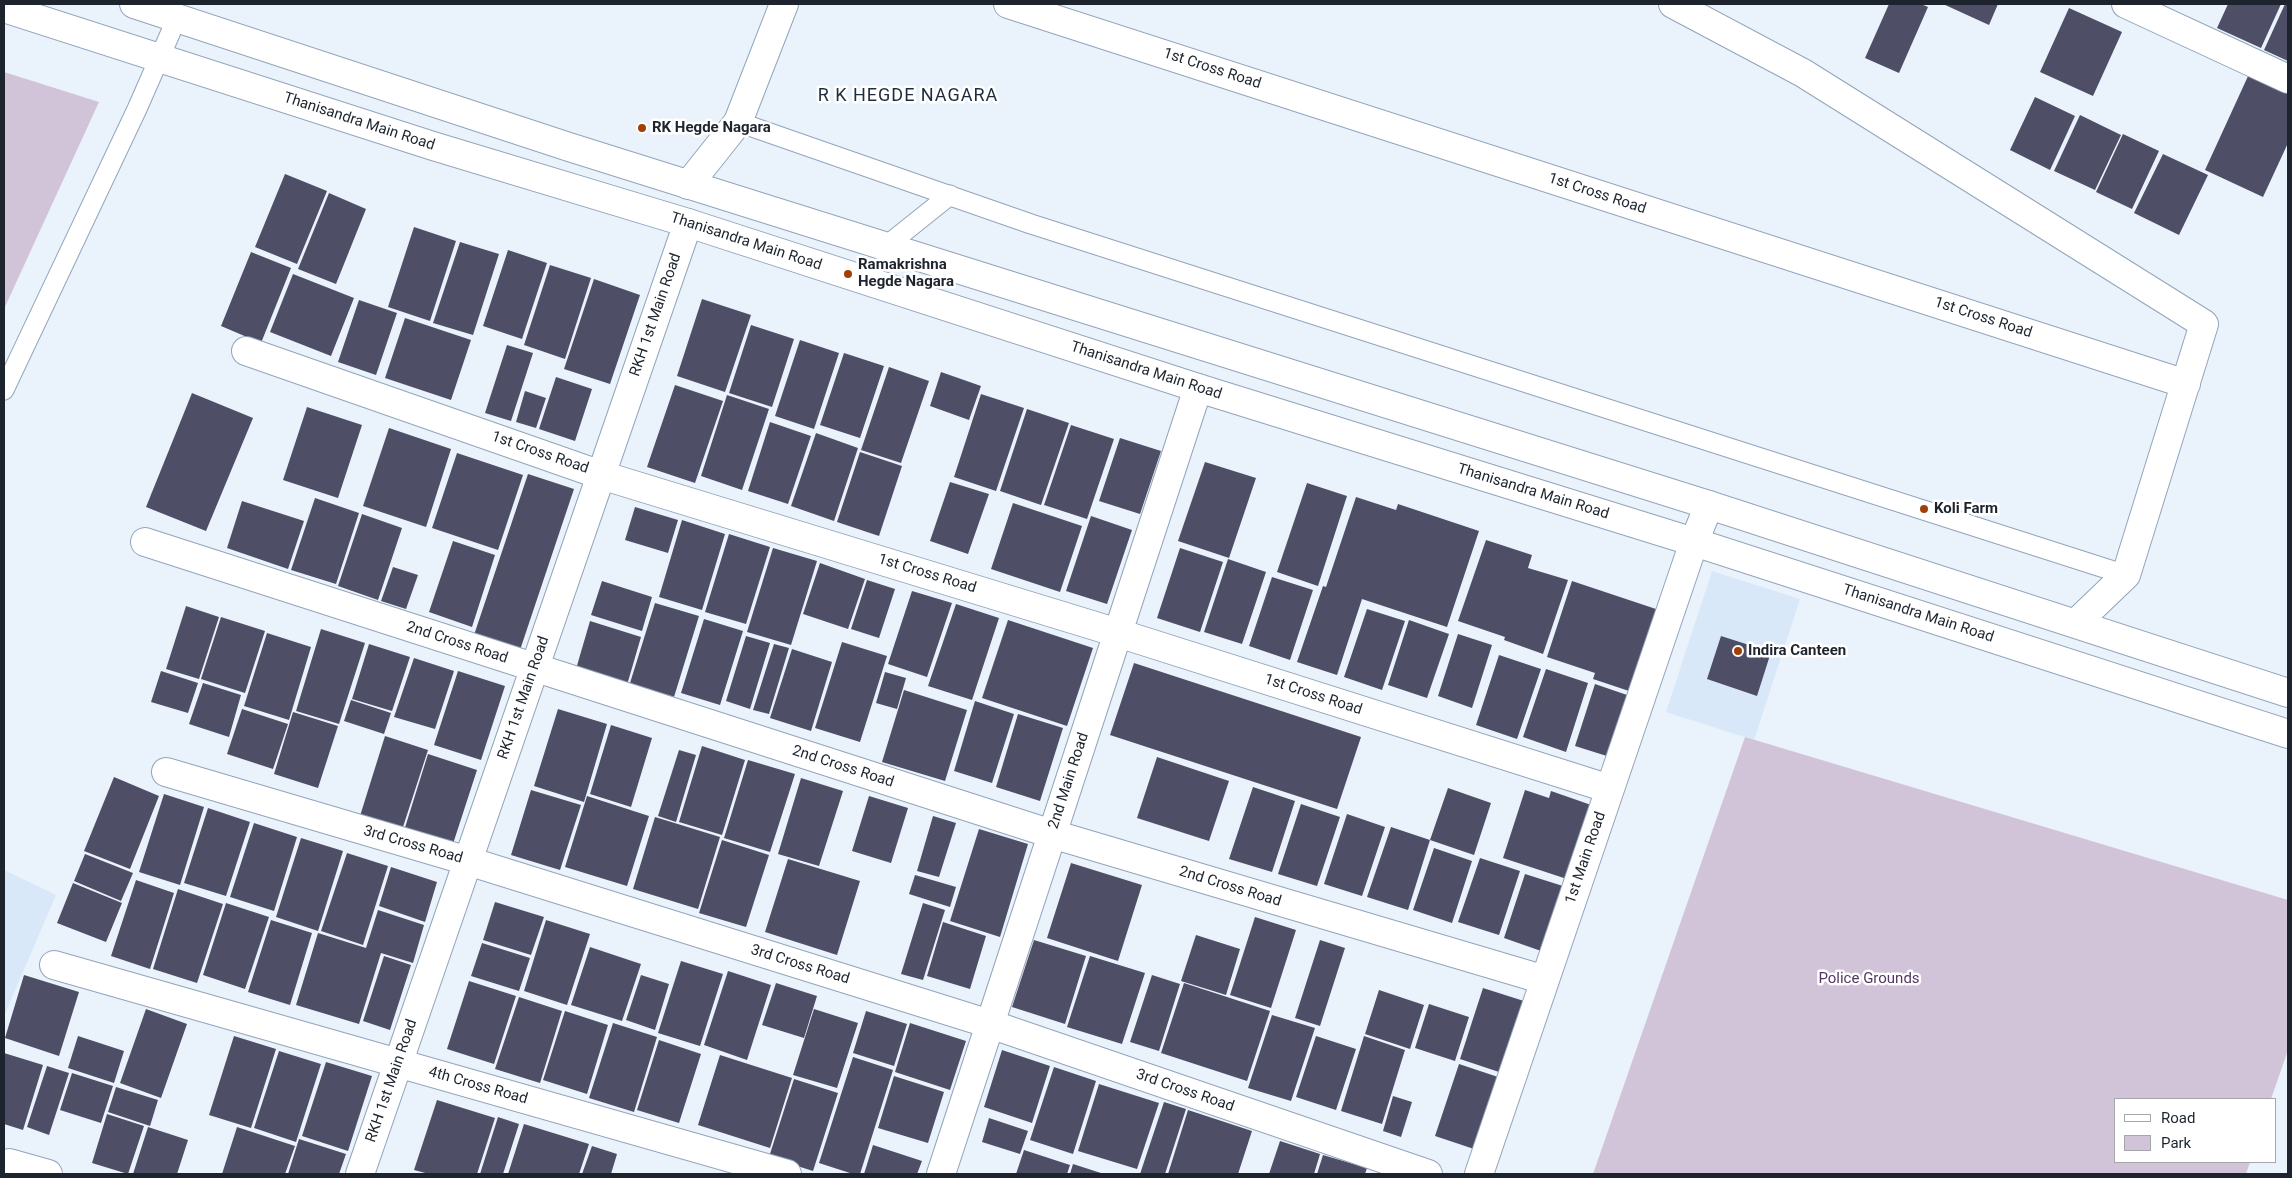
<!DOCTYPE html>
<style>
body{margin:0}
#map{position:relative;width:2292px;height:1178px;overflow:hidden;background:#eaf2fb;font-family:Roboto,sans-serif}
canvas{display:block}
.frame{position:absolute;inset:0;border:5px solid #1d242d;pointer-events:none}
.legend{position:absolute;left:2114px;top:1098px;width:162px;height:65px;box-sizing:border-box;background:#fff;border:1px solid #a5a7ab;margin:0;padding:6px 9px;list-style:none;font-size:15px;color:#1d242d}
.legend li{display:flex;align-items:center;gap:10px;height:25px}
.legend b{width:25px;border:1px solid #a5a7ab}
</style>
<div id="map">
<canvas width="2292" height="1178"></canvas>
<div class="frame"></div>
<ul class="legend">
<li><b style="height:6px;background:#fff"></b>Road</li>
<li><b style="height:14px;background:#d1c4d9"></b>Park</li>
</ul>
</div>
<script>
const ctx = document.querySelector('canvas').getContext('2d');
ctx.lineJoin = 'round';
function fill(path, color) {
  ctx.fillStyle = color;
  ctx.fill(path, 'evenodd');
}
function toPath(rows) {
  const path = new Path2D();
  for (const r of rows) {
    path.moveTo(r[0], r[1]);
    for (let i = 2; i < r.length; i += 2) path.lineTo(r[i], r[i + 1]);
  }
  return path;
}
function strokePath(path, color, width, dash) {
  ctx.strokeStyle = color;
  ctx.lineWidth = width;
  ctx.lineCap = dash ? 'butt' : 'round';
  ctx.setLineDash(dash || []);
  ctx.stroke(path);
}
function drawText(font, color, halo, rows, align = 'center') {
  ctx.font = font + ' Roboto,sans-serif';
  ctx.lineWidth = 5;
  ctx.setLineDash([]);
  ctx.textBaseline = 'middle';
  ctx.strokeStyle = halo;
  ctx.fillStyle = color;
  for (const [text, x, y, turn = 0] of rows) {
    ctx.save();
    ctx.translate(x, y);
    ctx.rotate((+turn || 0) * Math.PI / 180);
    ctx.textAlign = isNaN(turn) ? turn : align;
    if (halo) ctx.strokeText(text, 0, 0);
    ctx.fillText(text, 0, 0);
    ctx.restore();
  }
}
fill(toPath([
 [1712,571,1800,599,1754,740,1666,712],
 [4,870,56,895,4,1016]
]), '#d8e8f9');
fill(toPath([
 [4,72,99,102,4,309],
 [1745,737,2288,900,2288,1050,2271,1099,2116,1099,2116,1162,2250,1162,2246,1174,1593,1174]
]), '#d1c4d9');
fill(toPath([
 [1889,4,1921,4,1928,7,1899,73,1865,58],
 [1943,4,1998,4,1989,25],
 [2228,4,2281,4,2261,48,2217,28],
 [2285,4,2288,4,2288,61,2264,50],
 [2069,8,2122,32,2093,96,2040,72],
 [2249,74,2288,92,2288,143,2263,197,2205,170],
 [2035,97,2075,116,2050,170,2010,150],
 [2080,115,2121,135,2095,190,2054,171],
 [2123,134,2159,151,2132,209,2096,192],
 [2163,154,2208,175,2179,235,2134,213],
 [285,174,327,191,297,264,255,247],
 [329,193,366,209,336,284,298,269],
 [414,227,456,241,430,321,388,307],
 [460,242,499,254,473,335,433,323],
 [508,250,547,263,522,339,483,326],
 [251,252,291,268,261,343,221,326],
 [550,265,591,278,565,359,524,345],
 [293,274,354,298,331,356,270,332],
 [594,279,640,295,610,384,564,369],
 [702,299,751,315,725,392,677,376],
 [359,300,397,313,376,375,338,362],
 [405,318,471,340,451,400,385,378],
 [751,325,794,339,772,407,729,393],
 [800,340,839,353,814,429,775,416],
 [507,345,533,353,511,421,485,413],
 [844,353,884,366,860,438,820,425],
 [889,367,929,381,901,463,861,450],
 [941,372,981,386,969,420,930,406],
 [556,377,592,389,575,441,539,429],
 [675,385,723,401,695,483,647,467],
 [525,391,546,398,536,428,516,422],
 [192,393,253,418,206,531,146,507],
 [981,394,1024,408,996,491,954,477],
 [727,395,769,409,742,490,701,476],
 [307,407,362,425,338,498,283,480],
 [1027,409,1069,423,1041,505,1000,491],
 [770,422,811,436,788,504,748,491],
 [1071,425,1114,439,1087,519,1044,505],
 [389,428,451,449,426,527,363,506],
 [816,433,858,448,834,521,791,506],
 [1120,438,1161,451,1140,514,1099,501],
 [860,452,902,466,879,536,837,522],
 [457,453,523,475,498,550,432,528],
 [1205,462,1256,478,1229,558,1178,541],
 [528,474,574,489,520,650,474,635],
 [950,482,989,494,968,554,930,541],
 [1307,483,1347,496,1318,586,1277,572],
 [1356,497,1396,510,1398,504,1479,531,1447,627,1362,599,1337,675,1297,662,1323,586,1326,587],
 [315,498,359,513,336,584,291,570],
 [242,501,304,521,288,569,227,548],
 [1013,503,1082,526,1060,592,991,569],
 [635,507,678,520,668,553,625,540],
 [362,514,402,528,378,600,338,586],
 [1091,516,1132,530,1107,604,1066,591],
 [682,520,725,534,702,610,659,597],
 [729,534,770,547,746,624,705,612],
 [1486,540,1532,555,1528,568,1568,580,1543,654,1504,640,1505,637,1458,621],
 [453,541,495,555,472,627,429,612],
 [773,548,817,561,791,645,747,632],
 [1180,548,1223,562,1200,632,1157,618],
 [1228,559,1266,572,1242,644,1204,632],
 [820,563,865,579,848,629,803,614],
 [393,567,418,575,406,609,381,601],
 [1272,577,1313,590,1290,660,1249,646],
 [867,580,895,589,879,638,851,629],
 [602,581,652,597,642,631,591,615],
 [1572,581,1662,611,1635,693,1593,679,1595,673,1547,657],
 [912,591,952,603,927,677,888,664],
 [655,603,699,616,674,697,630,683],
 [956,604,999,618,972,700,928,686],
 [186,606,219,617,199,679,166,669],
 [1367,609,1405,621,1382,690,1344,677],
 [221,617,265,631,245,693,201,679],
 [704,619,743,631,720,705,681,693],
 [1008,620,1093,648,1067,726,982,698],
 [1409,620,1449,634,1427,698,1388,685],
 [590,621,641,637,627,685,576,669],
 [321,629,365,643,339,724,296,711],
 [267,633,311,647,289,720,244,706],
 [1458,634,1492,645,1472,708,1438,696],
 [746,636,770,643,750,709,726,701],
 [1721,636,1771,652,1757,696,1707,679],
 [842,642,887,656,860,742,815,728],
 [369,644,410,657,392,711,352,699],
 [774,644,789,648,769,714,753,710],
 [792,649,832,662,811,731,770,718],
 [1499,655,1541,669,1517,739,1476,725],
 [414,658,454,671,435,729,394,717],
 [1134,663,1361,737,1337,809,1110,735],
 [1546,669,1588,683,1566,752,1523,737],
 [161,671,198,683,188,713,151,702],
 [458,671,505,686,481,760,434,745],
 [885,672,906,678,897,709,876,703],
 [203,683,241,695,229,737,189,724],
 [1595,684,1630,696,1610,757,1575,746],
 [904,690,967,710,945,781,882,762],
 [351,700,391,713,384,734,344,721],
 [975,701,1014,714,992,783,954,771],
 [242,709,288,724,273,769,227,754],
 [558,709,607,724,584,802,534,786],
 [293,712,338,726,318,788,274,774],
 [1018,714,1063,728,1040,801,996,787],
 [611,725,652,738,631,807,590,794],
 [385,736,428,750,402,830,360,816],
 [702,746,745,760,722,835,679,822],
 [679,750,696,755,676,822,658,816],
 [428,754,477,770,451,850,403,834],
 [1157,757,1229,781,1209,841,1137,818],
 [748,760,795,774,770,852,724,838],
 [114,777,159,796,130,869,84,851],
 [801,778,843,791,819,866,778,854],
 [1253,787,1295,801,1272,872,1229,859],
 [1448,788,1491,803,1474,855,1430,840],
 [531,790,581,805,560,870,511,855],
 [1525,790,1549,798,1551,791,1594,806,1570,880,1503,858],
 [164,794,204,807,180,885,139,872],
 [587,796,649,816,627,886,565,867],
 [869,796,908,808,891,863,852,851],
 [1301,804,1340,817,1317,886,1278,874],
 [208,808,250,822,226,896,184,883],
 [1347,814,1385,827,1362,896,1324,884],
 [933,816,956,823,939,877,917,871],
 [655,817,720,837,698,909,633,889],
 [254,823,297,837,274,911,230,897],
 [1391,827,1430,840,1408,910,1367,897],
 [979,829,1028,844,1000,937,950,921],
 [301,838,343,851,318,931,276,917],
 [722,840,769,855,746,927,699,913],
 [1434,848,1472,861,1452,923,1413,910],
 [347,853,388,866,363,945,321,931],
 [85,854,133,873,121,901,74,881],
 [1480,858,1520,871,1499,935,1458,922],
 [788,859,860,881,837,955,765,932],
 [1071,863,1142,885,1118,961,1047,938],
 [391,867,437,882,425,922,379,906],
 [1525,874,1566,887,1544,952,1504,938],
 [915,875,956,887,950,907,909,894],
 [136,880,174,893,150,969,111,956],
 [73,883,122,903,106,942,57,923],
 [178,889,223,904,197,983,153,969],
 [495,902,544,917,531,955,483,940],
 [226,903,269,917,245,989,203,975],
 [923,903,945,910,923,980,901,974],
 [378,910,424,925,413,963,381,953,359,1024,296,1005,318,933,366,948],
 [1255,917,1296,930,1271,1008,1230,995],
 [271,920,312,933,290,1005,248,992],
 [546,920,590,934,567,1005,524,991],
 [943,922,986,936,970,989,927,976],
 [1196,935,1240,949,1226,995,1181,981],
 [1034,940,1086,956,1065,1024,1012,1007],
 [1320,940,1345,948,1320,1026,1295,1018],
 [482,943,530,958,519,991,471,976],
 [590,947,641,964,622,1021,571,1005],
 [384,956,411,965,390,1030,363,1021],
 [1090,956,1145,973,1122,1044,1067,1027],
 [681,961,723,974,700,1046,658,1033],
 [728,971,771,985,747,1060,704,1045],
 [24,975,79,992,59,1056,5,1038],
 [641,975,669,984,655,1030,626,1020],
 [1152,975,1180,984,1159,1051,1130,1042],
 [469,981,516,996,494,1064,447,1049],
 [776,983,817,996,804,1038,762,1025],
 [1184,983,1270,1011,1247,1081,1161,1053],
 [1483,988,1527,1002,1505,1074,1460,1059],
 [1379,990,1424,1005,1410,1049,1365,1034],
 [519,997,562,1011,540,1083,495,1069],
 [1429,1004,1469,1017,1455,1061,1415,1048],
 [146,1009,187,1024,161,1098,120,1083],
 [814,1009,858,1023,837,1088,793,1075],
 [565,1011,608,1025,587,1094,543,1080],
 [866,1011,907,1024,894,1066,853,1053],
 [1272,1015,1315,1028,1291,1101,1248,1088],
 [613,1023,657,1037,634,1112,589,1098],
 [910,1023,966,1041,950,1090,895,1072],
 [78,1036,124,1051,114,1083,68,1068],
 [234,1036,276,1049,251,1128,209,1115],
 [1316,1036,1356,1049,1336,1110,1296,1097],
 [1364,1036,1405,1050,1382,1124,1341,1111],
 [659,1040,701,1054,679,1123,637,1110],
 [1002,1050,1050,1066,1032,1123,984,1107],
 [279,1051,321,1064,296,1142,254,1128],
 [4,1053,43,1065,23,1130,4,1124],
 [720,1055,792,1078,770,1148,698,1125],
 [853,1057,893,1070,860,1174,853,1174,819,1163],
 [326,1062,372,1076,348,1151,302,1136],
 [1459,1064,1504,1079,1480,1151,1435,1136],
 [47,1066,69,1073,49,1135,27,1127],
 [1054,1067,1096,1081,1073,1154,1030,1140],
 [72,1073,113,1086,101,1123,60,1110],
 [894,1076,944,1092,928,1143,878,1128],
 [794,1079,838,1093,813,1171,769,1157],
 [1099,1084,1159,1103,1137,1169,1078,1151],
 [116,1087,158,1100,150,1126,108,1112],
 [1393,1096,1412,1102,1401,1137,1383,1131],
 [437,1100,495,1118,477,1174,429,1174,414,1170],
 [1164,1102,1186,1109,1165,1174,1140,1174],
 [1188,1110,1252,1131,1238,1174,1168,1174],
 [107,1114,144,1126,128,1174,92,1163],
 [498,1117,519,1124,503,1174,480,1174],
 [989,1118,1028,1131,1020,1154,982,1142],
 [524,1124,589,1144,579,1174,508,1174],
 [148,1127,188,1140,177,1174,133,1174],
 [237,1127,295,1146,285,1174,222,1174],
 [299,1139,346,1154,339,1174,288,1174],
 [1280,1141,1320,1154,1314,1174,1269,1174],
 [873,1145,922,1161,917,1174,864,1174],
 [592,1146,617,1154,611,1174,582,1174],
 [1024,1150,1070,1165,1067,1174,1016,1174],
 [1323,1155,1367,1168,1365,1174,1317,1174],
 [1073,1164,1104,1174,1070,1174]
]), '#4e4f66');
const lane = toPath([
 [738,122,1031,224,2126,575],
 [885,247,950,195],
 [4,390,137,109,177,18]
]);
const street = toPath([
 [1008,4,2186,384],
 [1673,4,1803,73,2204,324,2126,575,2076,623],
 [2126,4,2288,79],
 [688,185,738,122,784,4],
 [246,351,601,475,1118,633,1610,789],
 [145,542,1052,834,1545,980],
 [166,772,468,861,990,1024,1428,1174],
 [54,965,787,1174],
 [9,1163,48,1174],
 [360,1174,688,223],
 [941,1174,1198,388],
 [1479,1174,1694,542,1709,505]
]);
const primary = toPath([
 [134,4,569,147,1709,505,2288,693],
 [4,8,433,146,688,223,1198,388,1694,542,2288,734]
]);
strokePath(lane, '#92a5ba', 21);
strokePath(street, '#92a5ba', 30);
strokePath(primary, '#92a5ba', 30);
strokePath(lane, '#fff', 19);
strokePath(street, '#fff', 28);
strokePath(primary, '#fff', 28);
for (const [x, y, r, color] of [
 [642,128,5,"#a23f05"],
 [848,274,5,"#a23f05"],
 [1924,509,5,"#a23f05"],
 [1738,651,5,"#a23f05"]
]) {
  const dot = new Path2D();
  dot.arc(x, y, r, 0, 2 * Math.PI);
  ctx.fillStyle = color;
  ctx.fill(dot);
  strokePath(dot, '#fff', 2);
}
drawText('15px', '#1d242d', '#fff', [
 ["1st Cross Road",1212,69,18],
 ["Thanisandra Main Road",359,122,18],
 ["1st Cross Road",1597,194,18],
 ["Thanisandra Main Road",746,242,18],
 ["RKH 1st Main Road",656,315,-71],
 ["1st Cross Road",1983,318,18],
 ["Thanisandra Main Road",1146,371,18],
 ["1st Cross Road",540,453,19],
 ["Thanisandra Main Road",1533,492,17],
 ["1st Cross Road",927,574,17],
 ["Thanisandra Main Road",1918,614,18],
 ["2nd Cross Road",457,643,18],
 ["1st Cross Road",1313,695,18],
 ["RKH 1st Main Road",524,698,-71],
 ["2nd Cross Road",843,767,18],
 ["2nd Main Road",1069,781,-72],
 ["3rd Cross Road",413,845,16],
 ["1st Main Road",1586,858,-71],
 ["2nd Cross Road",1230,887,17],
 ["3rd Cross Road",800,965,17],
 ["RKH 1st Main Road",392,1081,-71],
 ["4th Cross Road",478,1086,16],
 ["3rd Cross Road",1185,1091,19]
]);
drawText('bold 15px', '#1d242d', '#fff', [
 ["RK Hegde Nagara",652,128],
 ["Ramakrishna",858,265],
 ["Hegde Nagara",858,282],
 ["Koli Farm",1934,509],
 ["Indira Canteen",1748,651]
], 'left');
drawText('15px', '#543864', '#fff', [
 ["Police Grounds",1869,979]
]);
ctx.letterSpacing = '1px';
drawText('18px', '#1e2d3e', '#fff', [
 ["R K HEGDE NAGARA",908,96]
]);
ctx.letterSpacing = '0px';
</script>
